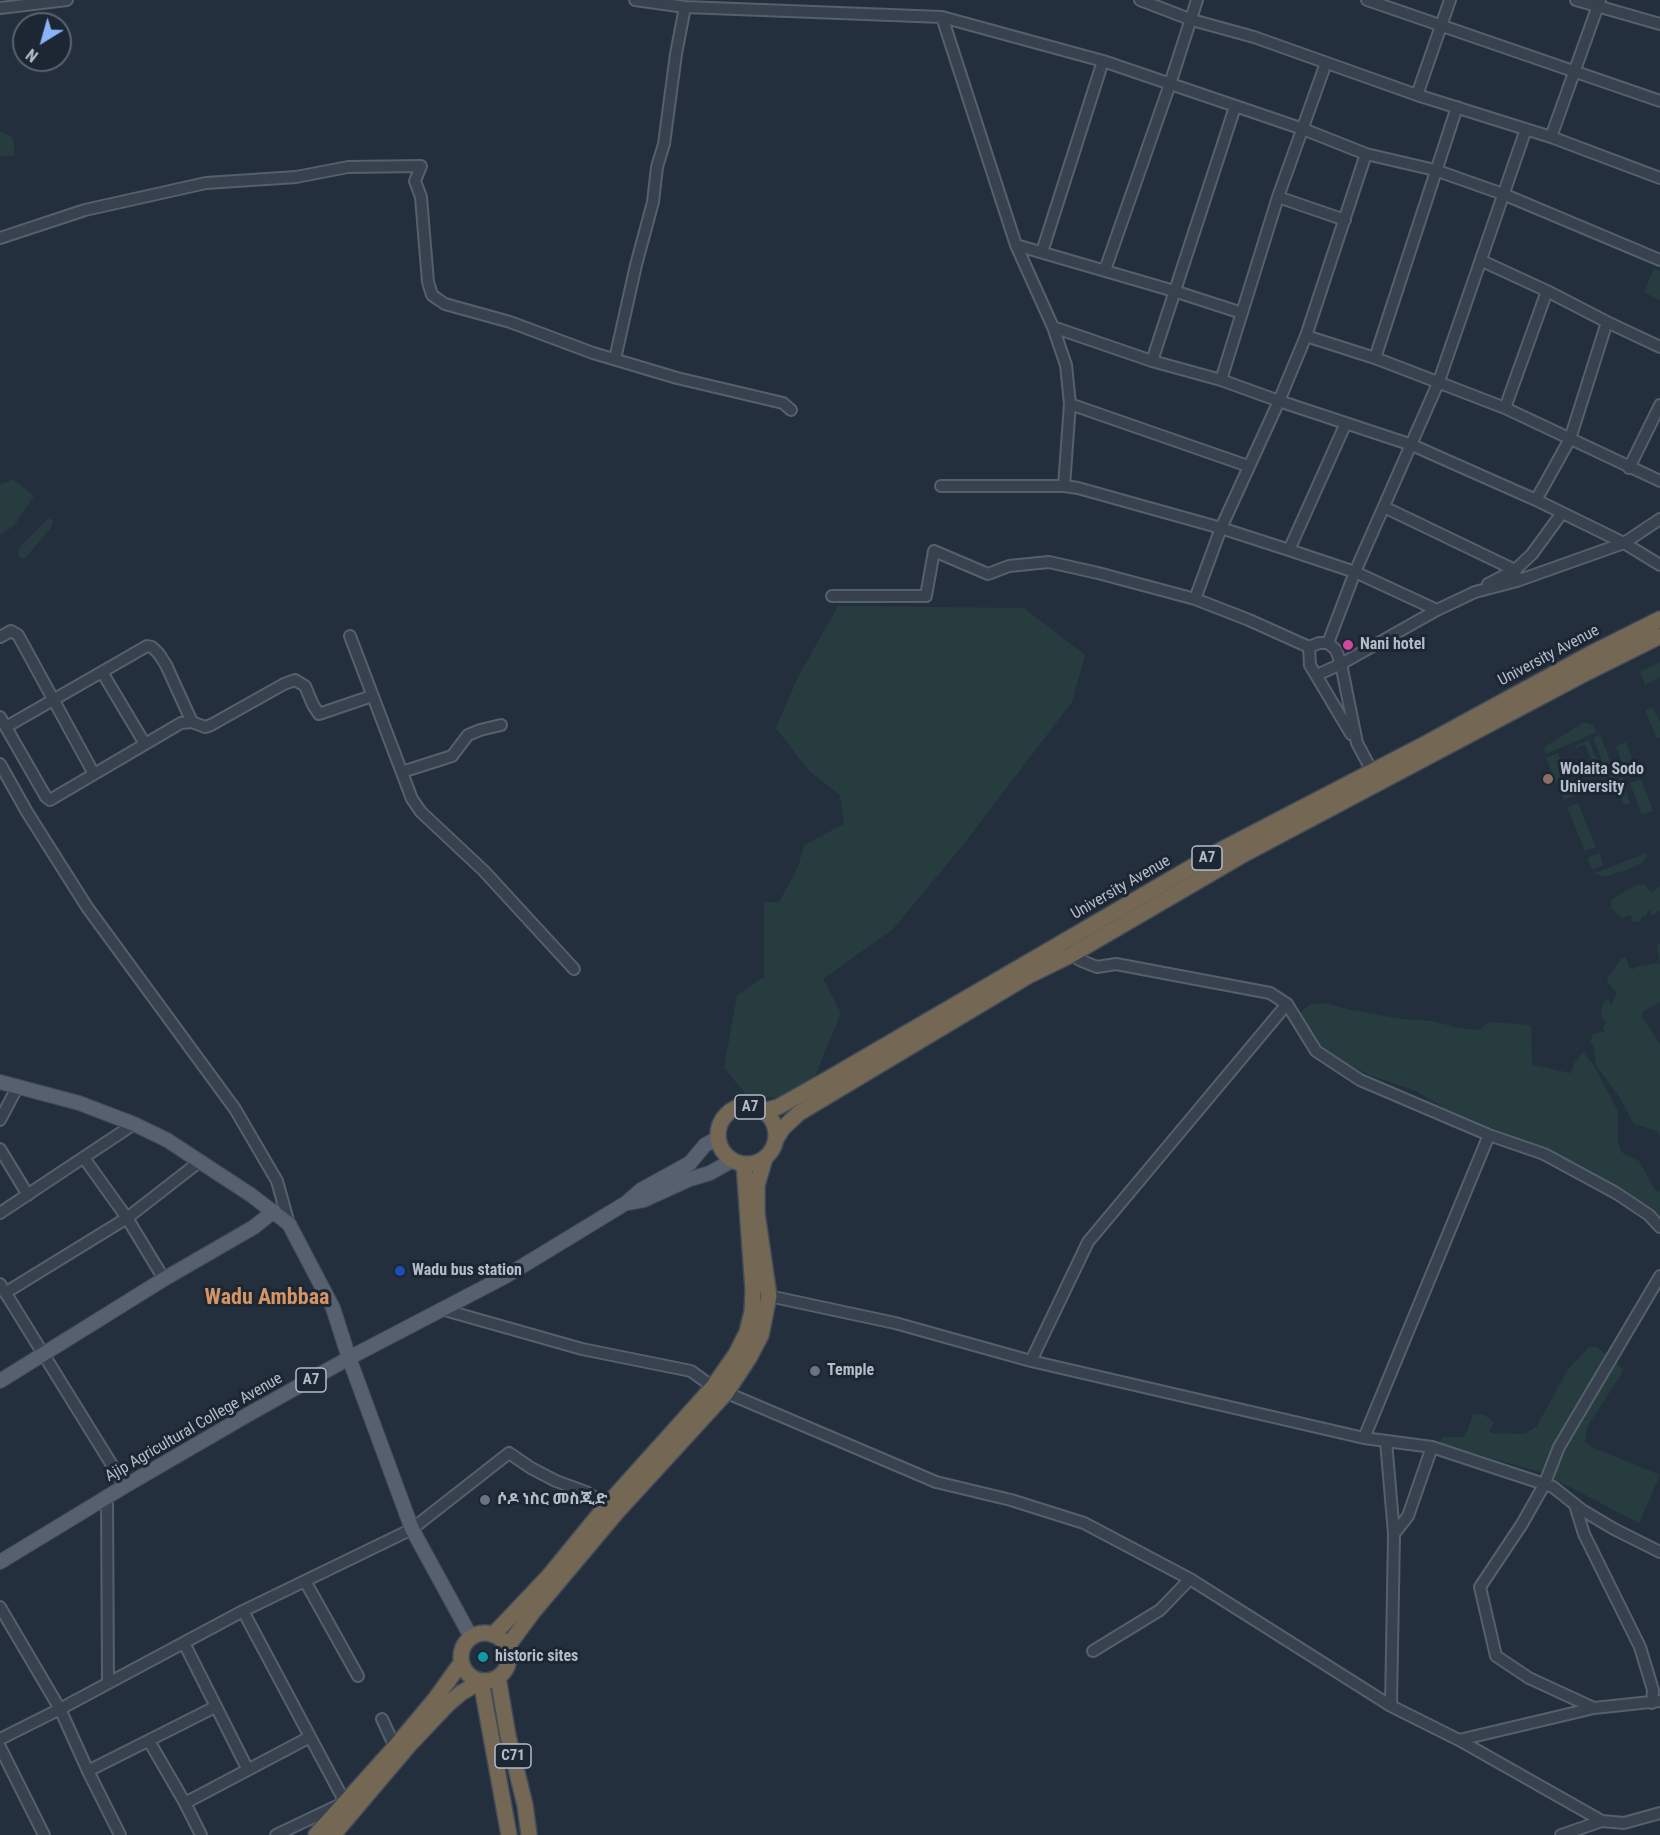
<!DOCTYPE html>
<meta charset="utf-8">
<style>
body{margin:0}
#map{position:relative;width:1660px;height:1835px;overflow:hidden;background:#242f3e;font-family:"Roboto Condensed",sans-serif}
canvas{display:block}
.north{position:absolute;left:12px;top:12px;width:60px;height:60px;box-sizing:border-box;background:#1d2633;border:2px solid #59626f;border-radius:50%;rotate:217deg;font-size:16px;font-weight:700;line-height:24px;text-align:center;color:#b4bcc9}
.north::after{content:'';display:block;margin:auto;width:21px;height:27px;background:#8ab4f8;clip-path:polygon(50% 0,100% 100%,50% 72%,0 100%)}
</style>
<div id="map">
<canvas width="1660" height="1835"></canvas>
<div class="north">N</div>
</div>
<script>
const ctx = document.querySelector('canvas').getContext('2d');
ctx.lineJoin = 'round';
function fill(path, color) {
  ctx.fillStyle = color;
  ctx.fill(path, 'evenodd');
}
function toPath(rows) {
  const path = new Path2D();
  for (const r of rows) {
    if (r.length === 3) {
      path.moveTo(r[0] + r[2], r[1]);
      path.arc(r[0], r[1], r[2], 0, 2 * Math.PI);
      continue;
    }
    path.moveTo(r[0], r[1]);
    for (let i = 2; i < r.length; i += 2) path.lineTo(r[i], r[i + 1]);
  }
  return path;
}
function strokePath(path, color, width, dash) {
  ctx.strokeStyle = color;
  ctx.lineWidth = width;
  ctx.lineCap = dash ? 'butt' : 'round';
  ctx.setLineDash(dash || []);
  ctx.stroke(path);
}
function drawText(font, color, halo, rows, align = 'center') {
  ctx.font = font + ' "Roboto Condensed","Noto Sans Ethiopic",sans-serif';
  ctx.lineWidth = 6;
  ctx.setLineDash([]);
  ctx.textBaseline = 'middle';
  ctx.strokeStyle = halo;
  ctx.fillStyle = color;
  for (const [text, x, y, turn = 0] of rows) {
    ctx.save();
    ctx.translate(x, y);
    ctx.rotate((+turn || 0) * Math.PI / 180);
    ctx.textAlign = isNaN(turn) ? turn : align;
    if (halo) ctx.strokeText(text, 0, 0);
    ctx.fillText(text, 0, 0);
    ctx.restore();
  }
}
fill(toPath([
 [0,131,12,137,14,143,14,156,0,156],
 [1654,268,1660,271,1660,301,1644,292],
 [13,479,34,496,14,526,0,535,0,485],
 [49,518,53,521,51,528,24,559,20,558,18,552,22,545],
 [838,606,1024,608,1085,655,1072,702,963,845,893,929,823,979,841,1013,815,1076,780,1097,749,1098,724,1068,737,995,764,977,764,902,779,902,798,867,804,845,844,824,840,795,808,770,776,728,798,677],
 [1660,662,1660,677,1645,685,1640,672],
 [1653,707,1660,722,1660,738,1657,739,1645,710],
 [1584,722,1593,725,1597,732,1546,754,1544,749,1546,746],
 [1600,735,1617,777,1610,780,1593,738],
 [1589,740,1589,741,1604,776,1597,773,1585,744,1576,748,1575,746],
 [1626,742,1636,768,1625,772,1616,746],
 [1558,753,1575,795,1564,800,1546,758],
 [1622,778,1630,803,1624,805,1615,780],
 [1641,779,1653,811,1642,815,1630,783],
 [1578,803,1596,847,1585,851,1567,807],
 [1599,853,1603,865,1592,870,1587,858],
 [1646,853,1646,858,1642,863,1627,870,1603,877,1595,873],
 [1644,884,1651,893,1660,886,1660,911,1652,915,1649,910,1646,915,1642,916,1640,922,1637,922,1632,921,1631,915,1622,918,1611,908,1611,900,1635,885],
 [1660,944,1660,1002,1643,1011,1642,1017,1660,1044,1660,1137,1657,1131,1634,1124,1620,1098,1596,1065,1594,1048,1590,1042,1593,1034,1605,1032,1603,1027,1606,1022,1601,1016,1602,1007,1604,1001,1609,1000,1611,1005,1617,993,1608,983,1607,979,1619,962,1622,958,1626,958,1629,968,1634,969,1636,967,1660,963,1657,945],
 [1324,1003,1352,1010,1402,1019,1432,1021,1459,1028,1479,1030,1489,1022,1531,1025,1532,1065,1571,1073,1575,1062,1583,1052,1593,1064,1618,1111,1618,1142,1621,1152,1639,1161,1655,1190,1660,1192,1660,1227,1588,1177,1521,1140,1444,1108,1416,1091,1369,1075,1323,1052,1311,1037,1298,1015,1310,1004],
 [1589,1347,1597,1347,1624,1370,1587,1427,1585,1442,1596,1449,1660,1475,1639,1523,1541,1472,1439,1444,1443,1437,1463,1437,1467,1432,1473,1414,1484,1415,1494,1422,1489,1430,1491,1433,1525,1434,1537,1426,1568,1369]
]), '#263c3f');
const minor = toPath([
 [635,0,685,7,942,17,1103,61,1303,129,1366,154],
 [1140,0,1192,20,1254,37,1417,95,1551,137,1660,178],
 [1367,0,1660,101],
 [1576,0,1660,24],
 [0,8,67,0],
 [942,17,1016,245,1053,327,1066,365,1070,404,1064,486,1078,488,1221,528,1289,550,1355,572,1437,610],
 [1417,95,1450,0],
 [1551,137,1600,0],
 [1278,197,1345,220],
 [0,238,85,210,206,183,296,177,348,167,421,166,415,181,421,197,428,282,432,295,439,300,445,304,510,322,593,353,677,378,783,403,791,410],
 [1016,245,1174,291,1242,313],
 [1042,252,1103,61],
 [1482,261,1547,291,1607,322,1570,439,1536,500],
 [1105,270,1170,84,1197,0],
 [1607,322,1660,347],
 [1053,327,1152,361,1221,380,1279,401,1412,445,1536,500,1624,543,1660,565],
 [1306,336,1375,358,1505,408,1660,481],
 [1375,358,1457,107],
 [615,359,636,265,653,202,657,167,664,144,676,54,685,7],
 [1152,361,1235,107],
 [1221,380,1278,197,1326,63],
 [1070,404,1248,466],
 [1505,408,1547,291],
 [1629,468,1660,405],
 [941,486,1064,486],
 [1384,507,1515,570,1517,581],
 [1289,550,1346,423],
 [1488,584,1515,570,1532,554,1562,513],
 [832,596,926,596,934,551,988,574,1009,566,1049,562,1098,573,1195,599,1249,620,1309,647],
 [1195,599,1221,528,1279,401,1306,336,1366,154,1435,170,1503,194,1660,260],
 [350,636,412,799,421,812,484,871,574,969],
 [0,637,11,631,18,635,94,774],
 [1328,643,1355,572,1439,381,1526,129],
 [102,672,145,744],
 [1317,675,1341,664,1336,650,1328,643,1319,643,1309,647,1310,665,1351,734],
 [0,717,46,797,50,800,181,723,192,722,205,727,211,725,284,684,295,680,305,686,313,705,319,714,372,696],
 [6,727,147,646,152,647,159,654,166,665,192,722],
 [0,764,27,812,87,907,235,1109,277,1181,289,1224],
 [1372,771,1357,743,1341,664,1437,610,1475,592,1517,581,1624,543,1660,519],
 [402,772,452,756,468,735,480,730,501,725],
 [1068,951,1071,955,1082,961,1097,967,1116,964,1270,993,1287,1004,1316,1051,1360,1080,1489,1135,1544,1154,1616,1193,1649,1215,1660,1227],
 [0,1120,18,1086],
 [0,1149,28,1195],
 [84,1158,127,1218,164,1279],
 [0,1213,134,1124],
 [0,1284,125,1486],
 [5,1293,127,1218,199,1162],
 [769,1296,895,1323,1031,1361,1364,1438,1432,1447,1553,1487,1582,1510,1614,1529,1660,1552],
 [441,1309,582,1349,691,1371,713,1387,936,1482,1011,1500,1084,1523,1190,1579,1391,1706,1459,1740,1602,1821],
 [1031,1361,1088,1242,1287,1004],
 [1364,1438,1489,1135],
 [1386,1441,1394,1534,1391,1706],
 [107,1496,108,1683],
 [1575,1505,1584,1534,1640,1647,1653,1690,1652,1703],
 [1394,1534,1408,1516,1432,1447],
 [305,1581,358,1676],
 [0,1607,60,1709,88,1771,120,1835],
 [243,1611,347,1806],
 [184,1643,247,1768],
 [1093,1651,1160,1610,1190,1579],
 [1594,1708,1529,1678,1496,1656,1480,1587,1522,1524,1544,1485,1559,1447,1660,1276],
 [382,1719,395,1747],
 [0,1739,60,1709,243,1611,412,1529,509,1453,531,1468,556,1481,586,1492,611,1507],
 [1459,1740,1594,1708,1660,1701],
 [149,1741,185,1803,201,1835],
 [0,1747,44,1835],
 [88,1771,215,1707],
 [185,1803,310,1737],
 [276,1835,341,1804],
 [1561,1835,1602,1821,1624,1823,1660,1813]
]);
const major = toPath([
 [0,1082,79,1103,134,1124,167,1140,251,1195,289,1224,333,1308,349,1358,412,1529,471,1637],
 [628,1203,644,1200,690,1179,710,1173,733,1160],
 [0,1381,164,1279,254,1227,274,1211],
 [0,1562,125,1486,249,1414,349,1358,506,1276,626,1203,641,1190,690,1163,705,1145,718,1138]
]);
const highway = toPath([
 [747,1135,29],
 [763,1111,778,1107,826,1080,1221,850,1427,743,1592,653,1660,619],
 [776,1139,783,1128,799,1113,1028,976,1071,955,1246,853,1580,676,1660,636],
 [485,1657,24],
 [493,1635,549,1576,607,1505,713,1387,736,1354,747,1332,752,1312,753,1290,744,1164],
 [508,1653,510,1643,533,1612,617,1512,726,1393,749,1358,761,1335,769,1296,757,1213,757,1185,765,1158],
 [498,1677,508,1736,525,1805,529,1835],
 [316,1835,395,1747,436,1698,461,1663],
 [333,1835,411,1743,447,1705,461,1693,481,1681,509,1835]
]);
strokePath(minor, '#565f6c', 14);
strokePath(major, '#414a57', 16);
strokePath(highway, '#434c59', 18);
strokePath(minor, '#38414e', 10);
strokePath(major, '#56606e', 14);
strokePath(highway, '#746855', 15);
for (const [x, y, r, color] of [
 [1348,645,6,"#d1479c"],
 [1548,779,6,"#8d6e63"],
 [400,1271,6,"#1a4fb4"],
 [815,1371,6,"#6b7280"],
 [485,1500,6,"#6b7280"],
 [483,1657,6,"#0f9aa8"]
]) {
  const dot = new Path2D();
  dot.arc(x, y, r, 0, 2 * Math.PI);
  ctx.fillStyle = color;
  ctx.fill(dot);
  strokePath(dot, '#1d2633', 2);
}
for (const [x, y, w] of [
 [1207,858,30],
 [750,1107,30],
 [311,1380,30],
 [513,1756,36]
]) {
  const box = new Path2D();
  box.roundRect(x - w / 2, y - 12, w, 24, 4.5);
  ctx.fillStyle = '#1d2633';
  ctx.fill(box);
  strokePath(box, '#b4bcc9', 1.5);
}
drawText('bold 15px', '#b4bcc9', null, [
 ["A7",1207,858],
 ["A7",750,1107],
 ["A7",311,1380],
 ["C71",513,1756]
]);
drawText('bold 16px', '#b4bcc9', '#1d2633', [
 ["Nani hotel",1360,645],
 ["Wolaita Sodo",1560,770],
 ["University",1560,788],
 ["Wadu bus station",412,1271],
 ["Temple",827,1371],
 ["ሶዶ ነስር መስጂድ",497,1500],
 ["historic sites",495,1657]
], 'left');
drawText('16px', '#b4bcc9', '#1d2633', [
 ["University Avenue",1549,656,-28],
 ["University Avenue",1121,888,-30],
 ["Ajip Agricultural College Avenue",194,1428,-30]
]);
drawText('bold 22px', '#d59563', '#1d2633', [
 ["Wadu Ambbaa",267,1298]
]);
</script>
